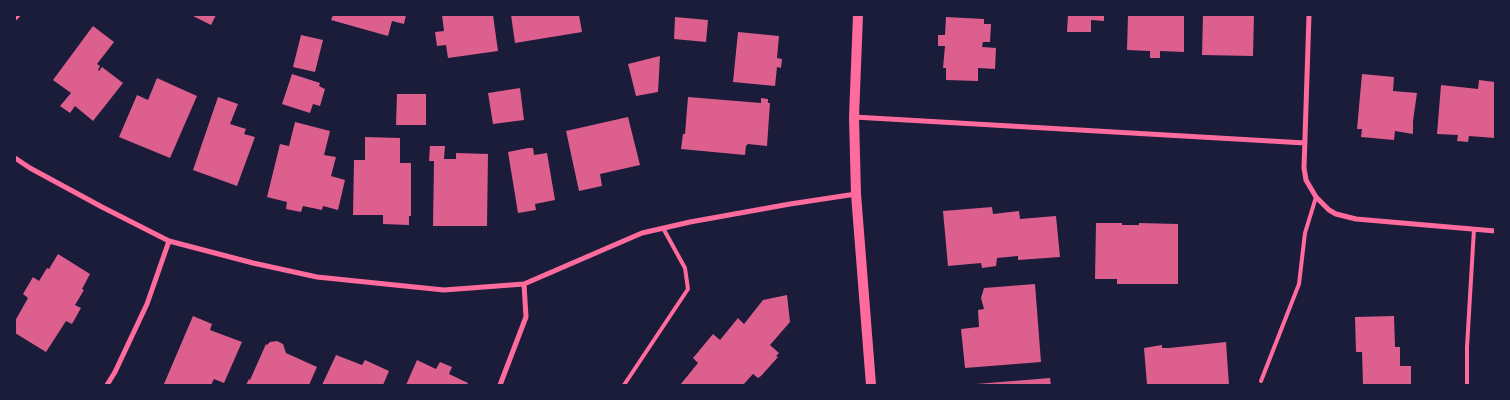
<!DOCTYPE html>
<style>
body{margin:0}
#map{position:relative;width:1510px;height:400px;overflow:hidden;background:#1b1b3a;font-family:"Roboto Condensed",sans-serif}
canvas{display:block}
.frame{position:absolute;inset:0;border:16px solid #1b1b3a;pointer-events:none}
</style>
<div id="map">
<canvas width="1510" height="400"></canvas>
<div class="frame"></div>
</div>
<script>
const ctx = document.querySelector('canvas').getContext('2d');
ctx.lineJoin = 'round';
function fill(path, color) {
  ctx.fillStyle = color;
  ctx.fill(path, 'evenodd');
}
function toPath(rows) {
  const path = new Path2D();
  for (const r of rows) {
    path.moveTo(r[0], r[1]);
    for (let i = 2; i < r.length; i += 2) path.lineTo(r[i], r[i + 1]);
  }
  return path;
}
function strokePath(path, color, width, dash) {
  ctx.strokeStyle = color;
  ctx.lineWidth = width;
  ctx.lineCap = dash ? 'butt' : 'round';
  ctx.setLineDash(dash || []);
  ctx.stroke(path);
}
fill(toPath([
 [191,15,216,15,211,25],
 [333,15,406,15,404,24,392,21,388,36,331,20],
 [442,15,493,15,498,51,448,58,446,45,437,46,435,32,444,31],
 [511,15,579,15,582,32,515,43],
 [1068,15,1104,15,1104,21,1091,20,1091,32,1067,32],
 [1128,15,1184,15,1184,52,1160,51,1160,58,1150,58,1150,51,1127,50],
 [1203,15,1254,15,1253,56,1202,55],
 [675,17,708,20,706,42,674,39],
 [946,17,984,19,984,24,991,24,990,42,983,42,982,47,996,48,995,69,978,68,978,81,946,80,946,68,943,68,945,46,938,46,938,35,945,35],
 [93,26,114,42,97,64,100,66,98,70,99,71,102,67,123,83,93,121,75,106,70,113,60,106,71,93,53,80],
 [738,32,779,36,777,58,782,59,781,68,777,67,775,86,733,82],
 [301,35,323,40,315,72,293,67],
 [660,56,658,92,636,96,628,64],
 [292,74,320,83,319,86,325,89,320,106,313,104,310,113,282,104],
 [1362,74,1394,77,1393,91,1417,93,1413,121,1413,134,1395,131,1394,140,1361,137,1362,129,1357,129],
 [157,78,197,96,170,158,119,137,137,95,148,100],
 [1479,80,1495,82,1495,138,1469,136,1468,142,1457,141,1458,135,1437,134,1441,85,1478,89],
 [520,88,524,120,493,124,488,93],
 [397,94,426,94,426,125,396,125],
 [218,97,238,104,230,124,246,129,244,134,255,137,237,186,193,170],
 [688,97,761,103,761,98,768,99,768,103,770,103,767,146,748,144,746,146,745,155,681,149,683,134,685,134],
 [628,117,640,165,600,174,602,186,579,191,566,131],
 [295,122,330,131,324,155,336,157,331,176,345,180,338,210,323,206,322,210,303,206,301,212,286,209,287,202,267,197,280,144,289,146],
 [365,137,400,138,400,163,411,163,411,216,409,216,409,225,383,224,383,215,353,215,354,160,365,160],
 [430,146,445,146,444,159,456,159,456,153,488,154,487,226,433,226,434,161,429,161],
 [528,148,533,148,534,155,547,153,555,200,535,204,536,210,518,213,508,152],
 [992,207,993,214,1019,211,1020,219,1056,216,1060,257,1018,260,1018,256,997,258,996,266,982,268,981,263,948,266,943,211],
 [1096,223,1122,223,1122,225,1139,225,1139,223,1178,224,1178,284,1117,284,1117,279,1095,279],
 [58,254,90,274,82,289,84,290,75,305,81,308,72,324,66,321,46,352,15,333,15,321,28,298,23,294,33,277,39,281,47,268,49,269],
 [1035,284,1041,362,965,368,961,329,979,327,978,310,984,309,981,298,984,288],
 [787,295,790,322,770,345,779,353,776,356,778,357,761,376,758,378,753,374,743,385,680,385,698,363,693,358,713,334,720,340,738,318,744,324,763,300],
 [193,316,212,324,210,330,242,342,224,383,214,379,211,385,165,385,164,384],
 [1394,316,1395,347,1400,347,1400,366,1411,366,1411,385,1363,385,1362,352,1356,352,1355,317],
 [277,341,283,344,286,353,317,367,309,385,246,385,249,379,250,380,266,344,267,345,270,342],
 [1226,342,1229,385,1147,385,1144,348,1162,345,1162,348,1169,348],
 [336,355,362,365,365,360,389,371,383,385,322,385],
 [417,360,436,369,440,362,452,367,449,374,468,383,467,385,406,385],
 [1050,378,1051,385,976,385,976,384]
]), '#dd5f8e');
strokePath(toPath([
 [1261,381,1299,284,1305,233,1316,197],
 [624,385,688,289,685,268,663,228],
 [1467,385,1467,347,1474,229]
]), '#ff6b9d', 4);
strokePath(toPath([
 [1309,15,1304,168,1306,180,1316,197,1329,210,1336,214,1356,219,1495,231],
 [15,18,18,15],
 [854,117,1305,143],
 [15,158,30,168,102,207,169,241,253,263,317,277,444,290,524,284,642,233,690,222,790,204,856,194],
 [107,385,115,372,147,304,169,241],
 [500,385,526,317,524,284]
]), '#ff6b9d', 5);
strokePath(toPath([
 [858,15,854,117,856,194,871,385]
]), '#ff6b9d', 10);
</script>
